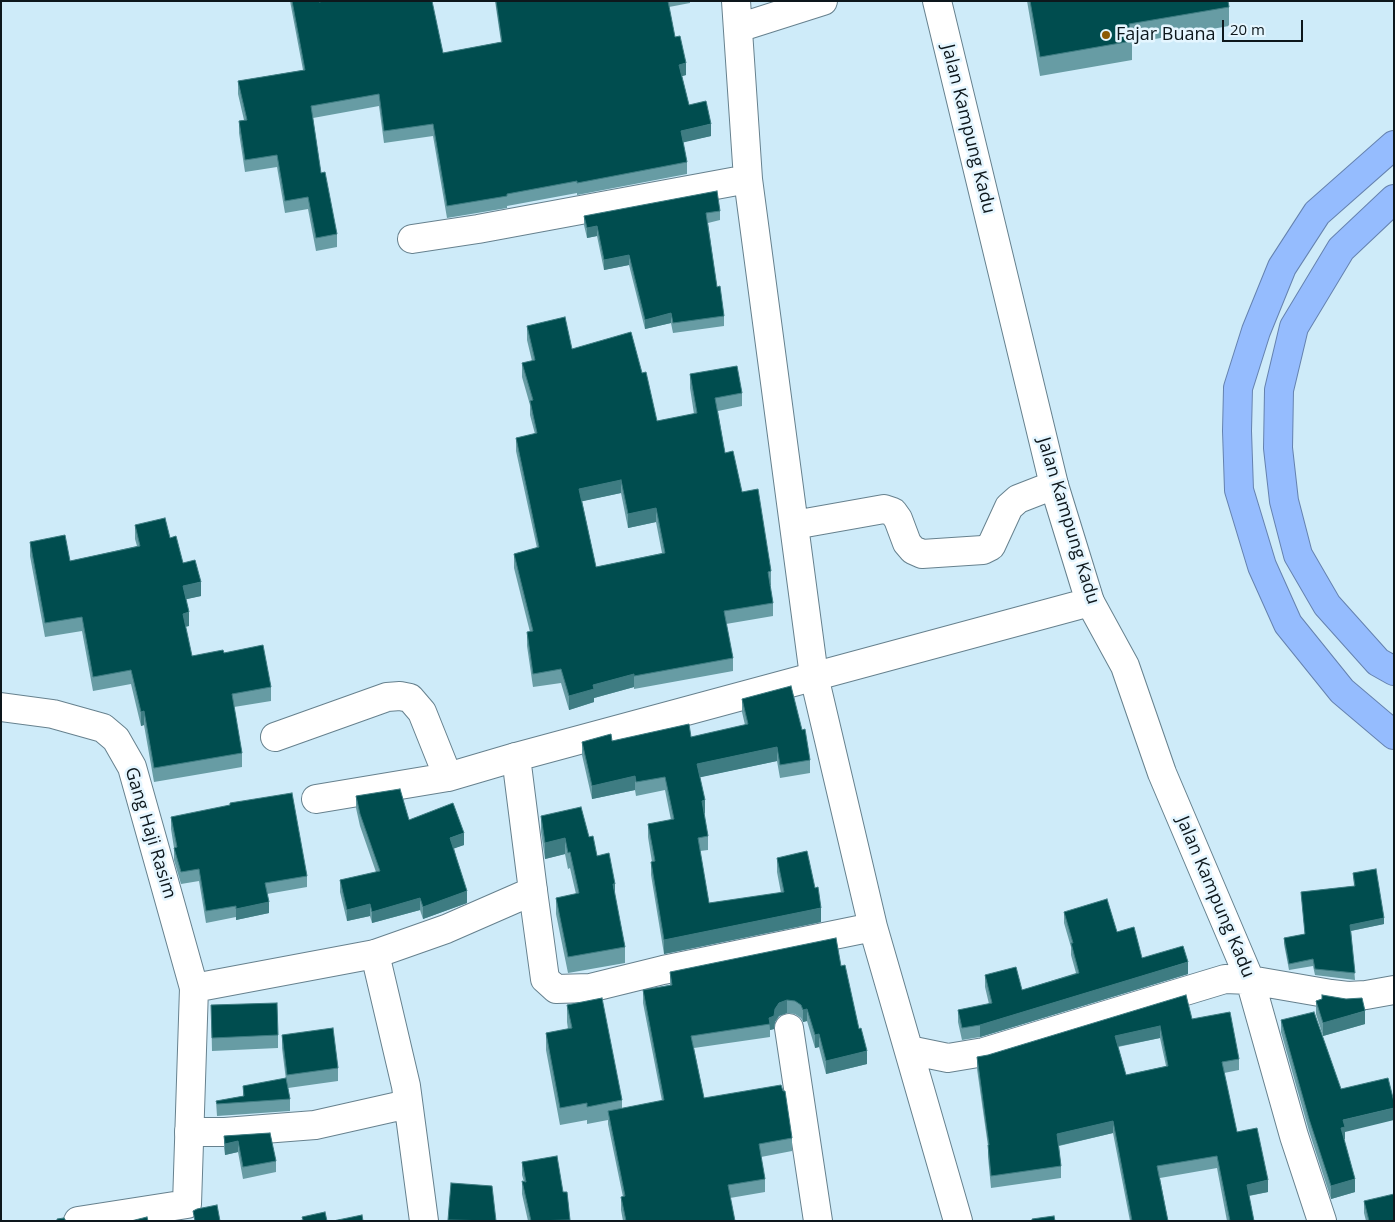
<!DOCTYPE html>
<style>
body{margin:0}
#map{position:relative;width:1395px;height:1222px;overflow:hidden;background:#ceebf9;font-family:"Open Sans",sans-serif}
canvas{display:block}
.frame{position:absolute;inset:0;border:2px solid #0d171c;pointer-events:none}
.scale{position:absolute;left:1222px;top:20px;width:81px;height:22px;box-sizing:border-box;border:2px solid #0d171c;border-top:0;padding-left:6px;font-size:15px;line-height:18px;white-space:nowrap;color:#0d171c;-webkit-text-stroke:4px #e5f6ff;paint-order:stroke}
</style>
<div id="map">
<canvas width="1395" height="1222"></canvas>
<div class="frame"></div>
<div class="scale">20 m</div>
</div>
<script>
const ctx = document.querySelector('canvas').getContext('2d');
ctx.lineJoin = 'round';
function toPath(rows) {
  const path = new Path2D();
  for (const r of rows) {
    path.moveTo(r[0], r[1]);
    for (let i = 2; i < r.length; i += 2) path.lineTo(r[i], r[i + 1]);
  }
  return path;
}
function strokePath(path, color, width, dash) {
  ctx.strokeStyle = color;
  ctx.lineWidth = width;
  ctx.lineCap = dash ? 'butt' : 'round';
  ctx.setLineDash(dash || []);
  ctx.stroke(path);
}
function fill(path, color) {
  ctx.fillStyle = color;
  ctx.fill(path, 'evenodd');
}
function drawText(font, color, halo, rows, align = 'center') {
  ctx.font = font + ' "Open Sans",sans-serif';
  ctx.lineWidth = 5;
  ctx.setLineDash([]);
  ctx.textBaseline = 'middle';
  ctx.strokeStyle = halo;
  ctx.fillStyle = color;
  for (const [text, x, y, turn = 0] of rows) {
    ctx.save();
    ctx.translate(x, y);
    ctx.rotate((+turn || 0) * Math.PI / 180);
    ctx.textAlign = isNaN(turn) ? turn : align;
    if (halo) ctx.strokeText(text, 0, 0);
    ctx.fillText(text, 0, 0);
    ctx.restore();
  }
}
const minor = toPath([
 [736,1,748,179,814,676,873,927,958,1221],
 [738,28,823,1],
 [412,239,478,229,748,179],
 [794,525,884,509,893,512,898,519,907,543,913,550,922,554,983,550,991,546,1009,507,1018,499,1054,485],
 [1090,602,1125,666,1162,773,1250,980,1294,1136,1322,1221],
 [1,707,53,714,103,728,116,739,132,767,194,988],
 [275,737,387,697,400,696,410,698,422,712,448,777,516,757],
 [316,799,448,777],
 [533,891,545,979,556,989,590,988,663,970,873,927],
 [375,954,406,1086,424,1221],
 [789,1028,818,1221],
 [909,1050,948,1058,984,1052,1225,979,1250,980,1331,994,1348,996,1366,995,1394,990],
 [189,1132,225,1132,315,1125,408,1104]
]);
const tertiary = toPath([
 [78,1221,187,1204,194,988,375,954,446,929,533,891,516,757,1090,602,1054,485,937,1]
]);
const motorway = toPath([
 [1394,145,1317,213,1282,267,1256,331,1238,388,1237,431,1239,490,1262,566,1288,624,1342,691,1394,735],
 [1394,199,1341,249,1294,327,1279,390,1278,448,1284,501,1298,555,1327,605,1378,662,1394,671]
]);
strokePath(minor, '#66818e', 30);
strokePath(tertiary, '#66818e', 30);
strokePath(motorway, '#6582af', 30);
strokePath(minor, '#fff', 28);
strokePath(tertiary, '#fff', 28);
strokePath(motorway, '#95bcfe', 28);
fill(toPath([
 [290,1,319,1,319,2,443,53,501,42,495,1,690,1,690,3,669,7,675,37,686,75,682,76,689,105,711,136,683,142,687,162,687,174,577,195,577,193,507,206,507,208,447,218,433,136,384,143,379,106,313,118,321,173,337,234,337,247,316,251,308,209,285,213,277,167,245,172,239,133,239,121,244,120,238,94,238,81,303,70],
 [1027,1,1228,1,1229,7,1229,26,1132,43,1132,60,1040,76],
 [720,211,720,220,708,223,717,287,724,316,724,326,673,333,671,323,645,329,629,265,604,270,597,236,587,238,584,225,584,216],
 [527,326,572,349,657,421,694,414,690,388,690,374,742,393,742,406,718,411,725,453,742,492,771,571,771,585,770,585,773,603,773,616,726,624,733,658,733,671,634,689,634,687,594,698,594,702,569,710,561,683,533,687,527,646,527,632,530,632,514,568,514,554,537,548,516,451,516,438,535,434,530,415,530,405,522,377,522,363,532,361,527,340],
 [621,493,628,528,656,522,662,553,596,567,582,501],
 [135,525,170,538,201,596,186,599,189,626,185,627,192,656,224,653,271,687,271,701,234,707,242,753,242,767,154,782,144,725,141,726,131,684,93,691,82,631,45,637,30,556,30,542,70,561,137,546,135,539],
 [742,699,810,760,810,773,780,778,777,761,700,777,705,813,704,814,708,836,708,850,700,851,709,903,781,893,777,872,777,858,821,922,664,954,651,875,651,862,652,862,648,837,648,824,671,820,665,790,636,796,635,790,592,799,582,755,582,742,612,741,691,737,745,725,742,712],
 [356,796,464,845,454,848,467,903,423,919,420,910,372,923,370,916,347,921,340,892,340,880,376,872,360,826,356,808],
 [541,816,589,837,615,895,625,947,625,963,568,973,556,914,556,898,576,894,570,868,568,869,565,854,545,859,541,832],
 [171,817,307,876,307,887,267,894,269,913,236,920,236,917,206,923,199,881,181,884,174,860,174,848,171,829],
 [1353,873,1384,924,1351,931,1355,980,1315,975,1313,966,1289,970,1284,944,1284,938,1305,934,1301,892,1354,886],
 [1064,912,1117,932,1142,958,1188,974,980,1037,962,1040,958,1022,958,1010,989,1004,985,987,985,975,1022,990,1076,973,1071,955,1071,947,1064,923],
 [841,966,867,1064,826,1074,819,1047,815,1048,807,1021,803,1022,801,1018,795,1014,787,1013,779,1016,775,1022,774,1029,770,1030,770,1037,694,1048,704,1098,792,1138,792,1151,761,1157,765,1179,765,1192,730,1198,735,1221,623,1221,621,1210,621,1197,623,1197,608,1124,608,1120,587,1124,587,1120,560,1125,546,1050,546,1033,568,1029,567,1022,567,1005,622,1100,622,1109,662,1101,643,1003,643,990,670,985,670,972],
 [1322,995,1365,1024,1323,1036,1316,1014,1316,1001,1322,999],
 [211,1005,278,1035,278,1048,212,1051],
 [1192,1019,1239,1059,1239,1070,1224,1073,1237,1132,1268,1192,1249,1196,1254,1221,1227,1221,1217,1168,1160,1178,1168,1221,1130,1221,1113,1133,1059,1146,1061,1166,1061,1178,991,1188,988,1157,988,1146,977,1069,977,1057],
 [1160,1038,1166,1066,1126,1075,1118,1047],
 [1281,1020,1345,1132,1345,1139,1344,1139,1355,1192,1331,1199,1309,1131,1281,1032],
 [282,1035,338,1068,338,1081,288,1088,290,1099,290,1111,217,1116,216,1101,243,1096,243,1086,286,1080,282,1048],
 [270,1133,276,1161,276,1172,243,1179,238,1152,225,1155,224,1148,224,1136],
 [522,1162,563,1192,567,1192,570,1221,528,1221,522,1194,522,1181,524,1182,522,1175],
 [1364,1201,1394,1221,1366,1221,1364,1213]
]), '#679ca4');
fill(toPath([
 [686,63,686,75,679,77,679,65],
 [711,124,711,136,681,143,681,131],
 [597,226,597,236,587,238,587,228],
 [629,255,629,265,604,270,604,260],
 [671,313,671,323,645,329,645,320],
 [621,480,621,493,579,502,579,489],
 [656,508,656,522,628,528,628,514],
 [201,582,201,596,183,600,183,586],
 [189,612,189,626,183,627,183,614],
 [634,674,634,687,594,698,594,702,569,710,569,696,593,685],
 [144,711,144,725,141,726,141,712],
 [777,747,777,761,697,778,697,764],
 [635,776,635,790,592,799,592,786],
 [705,800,705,813,702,814,702,801],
 [464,833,464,845,450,850,450,838],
 [565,838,565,854,545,859,545,843],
 [613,884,615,884,615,900],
 [467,891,467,903,423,919,423,907],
 [420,898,420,910,372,923,372,912],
 [269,902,269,913,236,920,236,909],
 [370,904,370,916,347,921,347,910],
 [821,908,821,922,664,954,664,940],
 [1384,918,1384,924,1350,931,1350,925],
 [1188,962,1188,974,980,1037,980,1025],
 [787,1000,787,1013,779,1016,775,1022,774,1029,770,1030,769,1018,779,1003],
 [807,1009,807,1021,803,1022,803,1010],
 [1365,1011,1365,1024,1323,1036,1323,1023],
 [1160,1026,1160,1038,1115,1047,1115,1036],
 [819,1034,819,1047,815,1048,815,1035],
 [867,1051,867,1064,826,1074,826,1061],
 [1394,1108,1394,1120,1345,1132,1345,1139,1341,1140,1341,1128,1343,1120],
 [1113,1121,1113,1133,1057,1146,1057,1134],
 [238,1141,238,1152,225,1155,225,1144],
 [1355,1179,1355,1192,1331,1199,1331,1186],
 [1268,1180,1268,1192,1247,1196,1247,1185]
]), '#3e7c82');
const building = toPath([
 [292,1,319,1,319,2,324,1,432,1,443,53,502,42,496,1,668,1,675,37,680,36,686,63,679,65,689,105,706,101,711,124,681,131,687,162,577,183,577,181,507,194,507,196,447,206,433,124,384,131,379,94,311,106,321,173,325,172,337,234,316,238,308,197,285,201,277,155,245,160,239,121,247,120,238,81,305,70,292,1],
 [1030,1,1228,1,1229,7,1129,24,1132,41,1040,57,1030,1],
 [717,191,720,211,706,213,717,287,720,286,724,316,673,323,671,313,645,320,629,255,604,260,597,226,587,228,584,216,717,191],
 [565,317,572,349,631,332,642,373,646,372,657,421,697,413,690,374,737,366,742,393,715,398,725,453,733,451,742,492,758,489,771,571,768,572,773,603,724,611,733,658,634,676,634,674,593,685,594,689,569,696,561,669,533,674,527,632,533,631,514,554,539,547,516,438,537,433,530,401,533,400,522,363,535,360,527,326,565,317],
 [621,480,628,514,656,508,665,553,596,567,579,489,621,480],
 [165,518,170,538,176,536,183,563,195,560,201,582,183,586,189,612,183,614,192,656,223,650,224,653,263,645,271,687,232,694,242,753,154,768,144,711,141,712,131,670,93,677,82,617,45,623,30,542,65,535,70,561,140,546,135,525,165,518],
 [791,686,802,730,805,729,810,760,780,765,777,747,697,764,705,800,702,801,708,836,698,838,709,903,784,892,777,858,807,851,815,888,818,887,821,908,664,940,651,862,655,861,648,824,674,819,665,777,636,782,635,776,592,786,582,742,611,734,612,741,689,724,691,737,748,724,742,699,791,686],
 [400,789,409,820,453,803,464,833,450,838,467,891,423,907,420,898,372,912,370,904,347,910,340,880,380,871,360,814,356,796,400,789],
 [292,793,307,876,265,883,269,902,236,909,236,906,206,911,199,869,181,872,174,848,177,847,171,817,230,805,230,803,292,793],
 [581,807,589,837,593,836,597,856,609,853,615,884,613,884,625,947,568,957,556,898,579,893,570,852,568,853,565,838,545,843,541,816,581,807],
 [1376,869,1384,918,1350,925,1355,973,1315,969,1313,959,1289,964,1284,938,1305,934,1301,892,1355,886,1353,873,1376,869],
 [1107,899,1117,932,1134,927,1142,958,1183,946,1188,962,980,1025,962,1028,958,1010,992,1003,985,975,1016,967,1022,990,1079,973,1071,943,1073,943,1064,912,1107,899],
 [836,938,841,966,845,965,859,1029,861,1028,867,1051,826,1061,819,1034,815,1035,807,1009,803,1010,801,1005,795,1001,787,1000,779,1003,775,1009,774,1016,769,1018,770,1024,691,1036,704,1098,781,1085,783,1091,785,1091,792,1138,759,1144,765,1179,728,1185,735,1221,626,1221,621,1197,625,1196,608,1111,664,1100,643,990,672,985,670,972,836,938],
 [1186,995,1192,1019,1230,1012,1239,1059,1222,1062,1237,1132,1257,1128,1268,1180,1247,1185,1254,1221,1230,1221,1217,1156,1157,1166,1168,1221,1132,1221,1113,1121,1057,1134,1061,1166,991,1176,988,1145,989,1145,977,1057,988,1055,1186,995],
 [1160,1026,1168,1066,1126,1075,1115,1036,1160,1026],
 [1322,995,1346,999,1362,998,1365,1011,1323,1023,1316,1001,1322,999,1322,995],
 [602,998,622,1100,587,1107,587,1103,560,1108,546,1033,572,1028,567,1005,602,998],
 [277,1003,278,1035,212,1038,211,1005,277,1003],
 [1314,1012,1341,1089,1388,1078,1394,1102,1394,1108,1343,1120,1345,1127,1341,1128,1355,1179,1331,1186,1309,1119,1281,1020,1314,1012],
 [333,1028,338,1068,287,1075,282,1035,333,1028],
 [286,1078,290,1099,217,1104,216,1101,244,1096,243,1086,286,1078],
 [270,1133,276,1161,243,1167,238,1141,225,1144,224,1136,270,1133],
 [557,1156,563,1192,567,1192,570,1220,531,1221,522,1181,526,1182,522,1162,557,1156],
 [451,1183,492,1186,496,1221,448,1220,451,1183],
 [1394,1194,1394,1221,1369,1221,1364,1201,1394,1194],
 [217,1205,220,1221,195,1221,193,1211,197,1209,217,1205],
 [325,1212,327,1221,297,1221,303,1220,302,1217,325,1212],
 [362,1215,363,1221,333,1221,362,1215],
 [1054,1216,1055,1221,1032,1221,1032,1219,1054,1216],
 [147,1217,148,1221,131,1221,147,1217],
 [64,1218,66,1221,57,1221,57,1219,64,1218]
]);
fill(building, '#004d4f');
strokePath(building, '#3e7c82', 1);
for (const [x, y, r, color] of [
 [1106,35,5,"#8c5a05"]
]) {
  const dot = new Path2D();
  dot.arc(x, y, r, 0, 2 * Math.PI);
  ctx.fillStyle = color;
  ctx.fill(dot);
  strokePath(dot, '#e5f6ff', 2);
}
drawText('18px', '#0d171c', '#e5f6ff', [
 ["Fajar Buana",1116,35]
], 'left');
drawText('18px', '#0d171c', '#e5f6ff', [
 ["Jalan Kampung Kadu",968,129,76],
 ["Jalan Kampung Kadu",1068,521,73],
 ["Gang Haji Rasim",150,833,73],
 ["Jalan Kampung Kadu",1215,897,67]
]);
</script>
